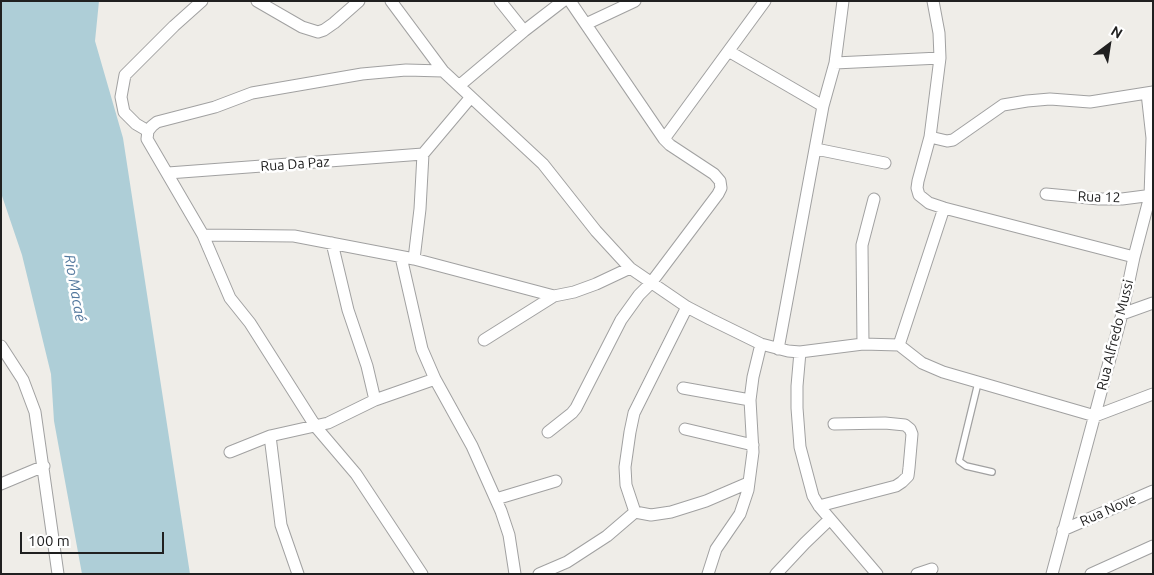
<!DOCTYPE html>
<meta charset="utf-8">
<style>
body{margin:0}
#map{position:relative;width:1154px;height:575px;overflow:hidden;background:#efede8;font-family:Ubuntu,sans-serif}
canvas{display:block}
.frame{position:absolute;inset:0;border:2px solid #202020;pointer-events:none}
.north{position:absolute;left:1084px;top:20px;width:50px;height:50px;-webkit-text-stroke:4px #fff;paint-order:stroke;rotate:31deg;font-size:14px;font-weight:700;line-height:20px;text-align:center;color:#202020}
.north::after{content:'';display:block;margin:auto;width:18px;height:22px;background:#202020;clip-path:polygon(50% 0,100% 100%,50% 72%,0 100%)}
.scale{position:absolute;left:20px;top:532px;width:144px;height:22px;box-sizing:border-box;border:2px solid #202020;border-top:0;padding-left:6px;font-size:15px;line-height:18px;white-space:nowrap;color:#202020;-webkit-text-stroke:4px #fff;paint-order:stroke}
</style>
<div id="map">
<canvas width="1154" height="575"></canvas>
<div class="frame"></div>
<div class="north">N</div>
<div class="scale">100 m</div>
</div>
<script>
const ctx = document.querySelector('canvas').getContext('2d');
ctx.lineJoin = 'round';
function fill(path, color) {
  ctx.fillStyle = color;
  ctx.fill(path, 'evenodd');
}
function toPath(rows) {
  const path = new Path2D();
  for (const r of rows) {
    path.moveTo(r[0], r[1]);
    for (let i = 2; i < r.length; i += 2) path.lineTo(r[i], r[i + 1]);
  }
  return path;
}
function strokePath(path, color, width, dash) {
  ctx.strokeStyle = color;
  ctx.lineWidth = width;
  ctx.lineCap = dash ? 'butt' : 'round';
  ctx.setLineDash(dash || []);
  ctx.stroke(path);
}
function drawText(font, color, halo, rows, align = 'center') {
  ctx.font = font + ' Ubuntu,sans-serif';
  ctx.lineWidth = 5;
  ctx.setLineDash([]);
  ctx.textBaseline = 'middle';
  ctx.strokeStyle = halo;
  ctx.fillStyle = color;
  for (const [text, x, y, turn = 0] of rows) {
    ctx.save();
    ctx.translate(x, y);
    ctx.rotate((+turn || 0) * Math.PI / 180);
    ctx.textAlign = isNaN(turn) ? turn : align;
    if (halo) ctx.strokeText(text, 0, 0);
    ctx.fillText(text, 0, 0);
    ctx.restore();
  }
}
fill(toPath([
 [1,1,99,1,95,41,123,138,190,574,82,574,54,421,51,374,22,255,1,193]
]), '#aeced7');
const lane = toPath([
 [978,383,959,461,966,466,992,472]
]);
const street = toPath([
 [257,1,302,27,318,32,324,30,334,23,359,1],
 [391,1,443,71,543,164,596,231,630,268,687,307,710,319,761,344,788,351,800,352,863,344,899,345,922,363,943,372,1095,416,1153,394],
 [500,1,524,31],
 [933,1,939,33,940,58,930,137,918,181,917,188,919,195,929,203,944,208,1134,257],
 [586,24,635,1],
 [730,52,823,106],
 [835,63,940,58],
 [460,85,524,31,563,1],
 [148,131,136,124,124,112,121,97,125,75,174,26,202,1],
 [930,137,947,141,953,140,1003,105,1027,101,1050,99,1090,102,1153,92],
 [664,139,765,1],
 [816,149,885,163],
 [168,173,423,154],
 [1046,194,1099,199,1122,199,1153,195],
 [203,235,294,236,414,259,554,296,574,292,596,284,630,268],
 [332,243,348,310,367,366,375,400],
 [401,257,422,349,435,379,472,446,501,511,509,535,515,574],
 [414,259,420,209,423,154,471,97],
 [1122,314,1153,303],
 [484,340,554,296],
 [863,344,862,245,874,199],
 [899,345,944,208],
 [1,346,23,380,35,412,58,574],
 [778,349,823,106,835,63,843,1],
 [800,352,797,386,797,408,800,447,813,496,819,506,877,574],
 [683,388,750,400],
 [685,429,753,445],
 [548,432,572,413,576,408,621,320,639,295,651,283,718,194,721,188,720,181,714,174,670,145,664,139,570,1],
 [270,436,281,525,298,574],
 [230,452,270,436,328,423,375,400,435,379],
 [1,484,44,466],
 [496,499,556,481],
 [819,506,896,486,902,482,908,476,909,468,912,434,910,429,905,425,885,423,834,424],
 [635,512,626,485,625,467,630,432,634,413,687,307],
 [1063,530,1153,491],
 [422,574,356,474,316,427,250,323,230,298,203,235,147,139,148,131,152,126,157,122,215,107,252,93,362,74,406,70,443,71],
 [539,574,567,562,607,536,635,512,651,515,671,512,706,501,748,483],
 [708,574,716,549,740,514,748,490,753,452,750,400,753,377,761,344],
 [776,574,805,543,830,519],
 [917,574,932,569],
 [1052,574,1122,314,1134,257,1150,196,1152,138,1147,93],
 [1091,574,1153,546]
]);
strokePath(lane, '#a1a1a1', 8);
strokePath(street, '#a1a1a1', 13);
strokePath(lane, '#fff', 5.5);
strokePath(street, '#fff', 11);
drawText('14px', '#202020', '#fff', [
 ["Rua Da Paz",295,164,-4],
 ["Rua 12",1099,197,2],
 ["Rua Alfredo Mussi",1115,335,-76],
 ["Rua Nove",1108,510,-24]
]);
drawText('italic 15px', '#54799e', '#fff', [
 ["Rio Macaé",75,288,80]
]);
</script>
